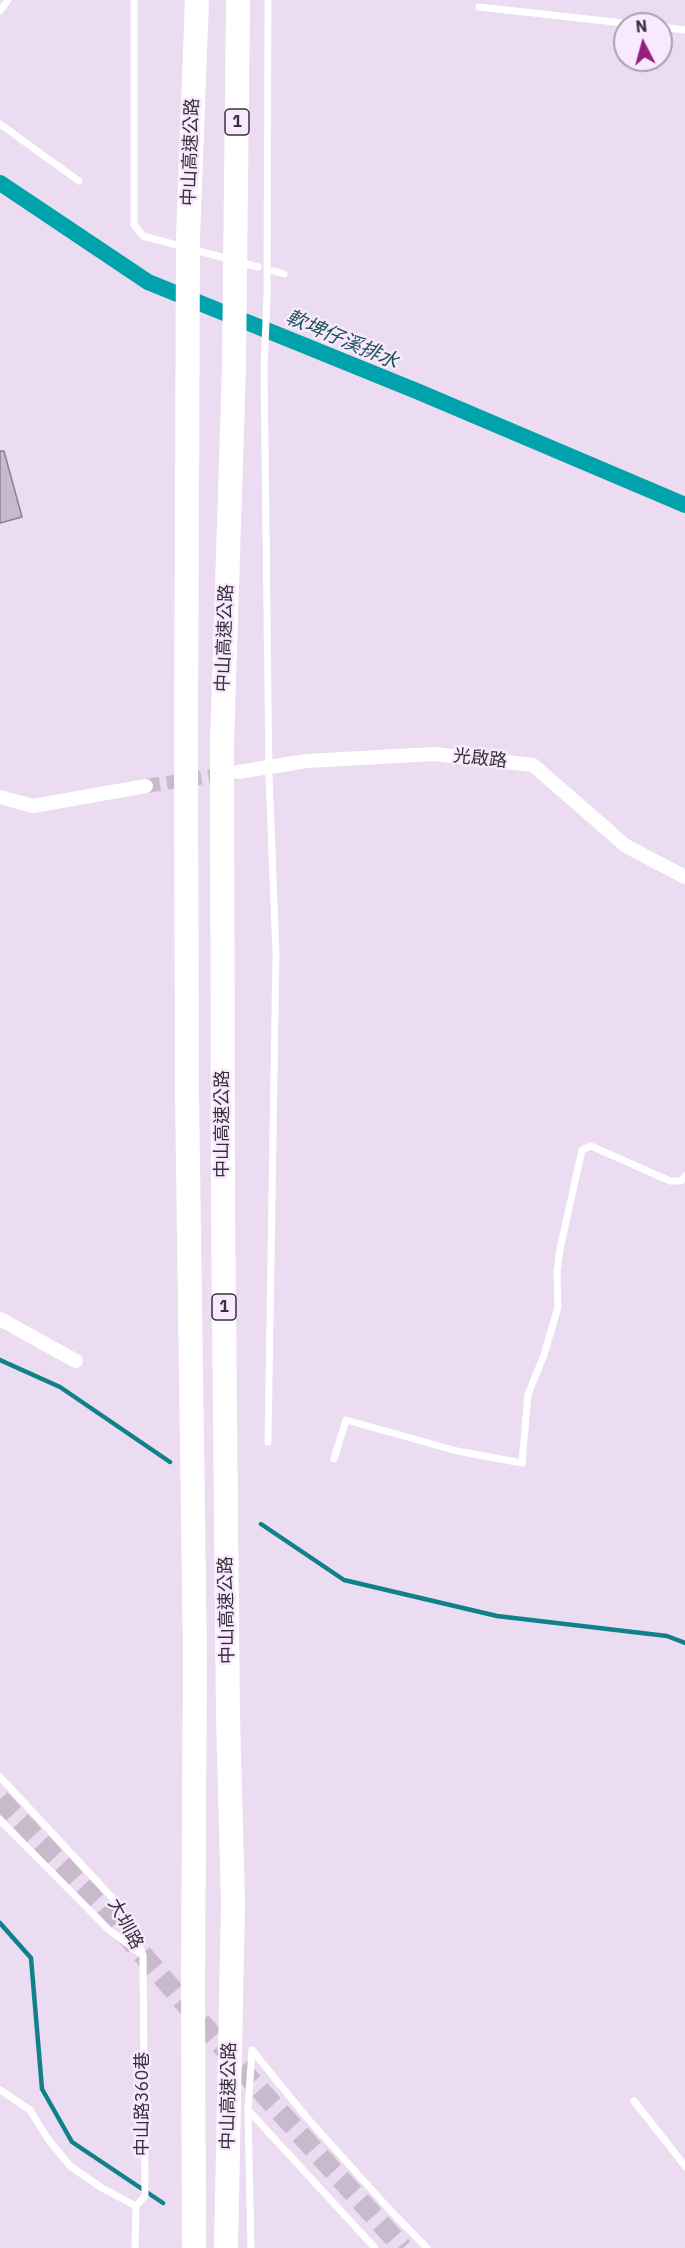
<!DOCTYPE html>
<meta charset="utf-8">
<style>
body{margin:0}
#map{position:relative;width:685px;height:2248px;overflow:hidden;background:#ecdcf1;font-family:"IBM Plex Sans",sans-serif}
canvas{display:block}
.north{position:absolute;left:613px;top:12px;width:60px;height:60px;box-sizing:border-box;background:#f9e9ff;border:2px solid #ab9faf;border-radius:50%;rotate:354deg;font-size:16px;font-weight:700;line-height:24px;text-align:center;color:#363038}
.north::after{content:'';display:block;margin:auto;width:21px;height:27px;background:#981f79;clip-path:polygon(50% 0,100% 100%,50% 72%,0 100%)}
</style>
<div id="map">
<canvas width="685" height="2248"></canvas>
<div class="north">N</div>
</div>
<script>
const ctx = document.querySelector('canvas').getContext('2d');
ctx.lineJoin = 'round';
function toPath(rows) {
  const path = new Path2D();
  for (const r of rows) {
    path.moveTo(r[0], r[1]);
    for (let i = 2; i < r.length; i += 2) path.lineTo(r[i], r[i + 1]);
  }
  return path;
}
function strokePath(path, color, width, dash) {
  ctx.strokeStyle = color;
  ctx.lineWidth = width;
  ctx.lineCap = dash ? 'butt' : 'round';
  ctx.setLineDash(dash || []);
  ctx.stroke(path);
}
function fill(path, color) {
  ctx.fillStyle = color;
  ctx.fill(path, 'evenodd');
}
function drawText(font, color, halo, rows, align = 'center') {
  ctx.font = font + ' "IBM Plex Sans","Noto Sans TC",sans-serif';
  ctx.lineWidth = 5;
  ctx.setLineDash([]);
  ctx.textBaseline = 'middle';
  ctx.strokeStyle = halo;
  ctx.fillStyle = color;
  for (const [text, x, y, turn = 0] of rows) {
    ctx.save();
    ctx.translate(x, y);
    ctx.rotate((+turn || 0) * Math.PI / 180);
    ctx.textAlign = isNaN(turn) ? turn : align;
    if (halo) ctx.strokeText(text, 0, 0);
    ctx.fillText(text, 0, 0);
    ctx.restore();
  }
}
strokePath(toPath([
 [0,1360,60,1387,170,1462],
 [261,1524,344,1580,497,1616,667,1636,685,1643],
 [0,1923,31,1958,42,2089,72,2142,163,2203]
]), '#108089', 4.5);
strokePath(toPath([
 [0,183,148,282,419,392,685,505]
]), '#00a3ac', 16);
const building = toPath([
 [0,451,4,451,22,517,0,523,0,451]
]);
fill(building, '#c8b9ce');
strokePath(building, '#8d7f92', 1.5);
strokePath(toPath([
 [146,786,226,774]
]), '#c8bacc', 14, [14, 7]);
strokePath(toPath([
 [0,1799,99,1904,251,2080,403,2248]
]), '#c8bacc', 20, [20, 10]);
strokePath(toPath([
 [134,0,134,225,143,236,258,267],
 [479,7,633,24],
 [0,11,8,0],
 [661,27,685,30],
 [0,124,79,181],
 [274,271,284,274],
 [268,1442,276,953,269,776,264,367,267,298,268,0],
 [334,1459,346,1420,457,1451,522,1463,528,1394,544,1355,558,1307,557,1271,560,1249,582,1150,591,1146,670,1181,681,1181,685,1176],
 [0,1777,119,1905,143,1955,145,2196,136,2206,135,2248],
 [0,1820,109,1930,141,1954],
 [252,2050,308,2119,389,2209,427,2248],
 [0,2090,30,2110,48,2139,70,2166,102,2188,136,2206],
 [634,2101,685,2166],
 [248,2110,375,2248],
 [251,2248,248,2110,252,2050]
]), '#fff', 7);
strokePath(toPath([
 [238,772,307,761,434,754,533,765,626,846,685,877],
 [0,797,33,806,146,786],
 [0,1319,76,1361]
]), '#fff', 14);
strokePath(toPath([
 [194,2248,193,1986,195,1655,187,1096,186,752,188,236,197,0],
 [226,2248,233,1903,228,1716,223,1210,222,744,234,367,238,0]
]), '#fff', 24);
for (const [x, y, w] of [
 [237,122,24],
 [224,1307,24]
]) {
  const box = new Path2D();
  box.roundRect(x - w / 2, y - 13, w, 26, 4.5);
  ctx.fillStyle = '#f9e9ff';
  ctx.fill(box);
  strokePath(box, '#363038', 1.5);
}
drawText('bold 16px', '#363038', null, [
 ["1",237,122],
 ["1",224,1307]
]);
drawText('18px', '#363038', '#f9e9ff', [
 ["中山高速公路",191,152,-88],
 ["中山高速公路",225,638,-88],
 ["光啟路",480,759,6],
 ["中山高速公路",223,1124,-90],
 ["中山高速公路",227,1610,-91],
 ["大圳路",125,1924,62],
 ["中山高速公路",229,2096,-89],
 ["中山路360巷",143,2104,-90]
]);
drawText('italic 20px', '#1c5357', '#f9e9ff', [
 ["軟埤仔溪排水",342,340,23]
]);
</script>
